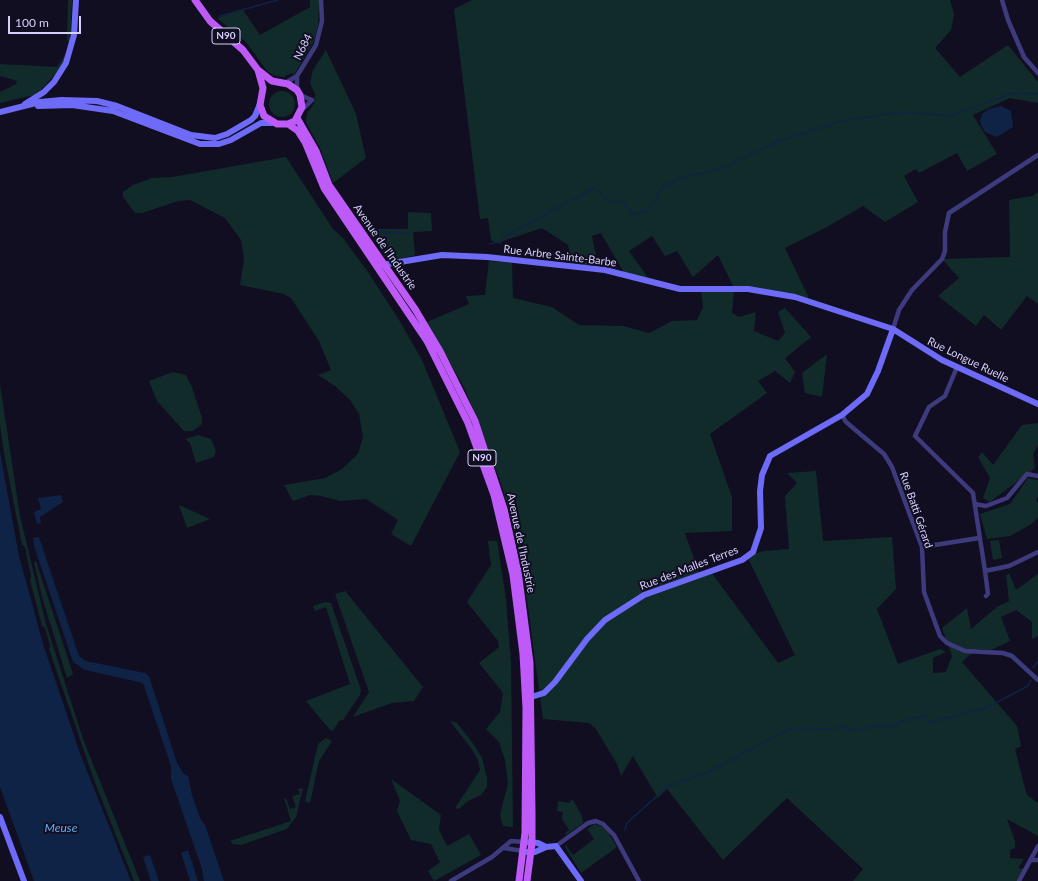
<!DOCTYPE html>
<meta charset="utf-8">
<style>
body{margin:0}
#map{position:relative;width:1038px;height:881px;overflow:hidden;background:#110e21;font-family:Lato,sans-serif}
canvas{display:block}
.scale{position:absolute;left:8px;top:16px;width:73px;height:18px;box-sizing:border-box;border:2px solid #d5d0fd;border-top:0;padding-left:5px;font-size:12px;line-height:14px;white-space:nowrap;color:#d5d0fd;-webkit-text-stroke:3px #110e21;paint-order:stroke}
</style>
<div id="map">
<canvas width="1038" height="881"></canvas>
<div class="scale">100 m</div>
</div>
<script>
const ctx = document.querySelector('canvas').getContext('2d');
ctx.lineJoin = 'round';
function fill(path, color) {
  ctx.fillStyle = color;
  ctx.fill(path, 'evenodd');
}
function toPath(rows) {
  const path = new Path2D();
  for (const r of rows) {
    if (r.length === 3) {
      path.moveTo(r[0] + r[2], r[1]);
      path.arc(r[0], r[1], r[2], 0, 2 * Math.PI);
      continue;
    }
    path.moveTo(r[0], r[1]);
    for (let i = 2; i < r.length; i += 2) path.lineTo(r[i], r[i + 1]);
  }
  return path;
}
function strokePath(path, color, width, dash) {
  ctx.strokeStyle = color;
  ctx.lineWidth = width;
  ctx.lineCap = dash ? 'butt' : 'round';
  ctx.setLineDash(dash || []);
  ctx.stroke(path);
}
function drawText(font, color, halo, rows, align = 'center') {
  ctx.font = font + ' Lato,sans-serif';
  ctx.lineWidth = 4;
  ctx.setLineDash([]);
  ctx.textBaseline = 'middle';
  ctx.strokeStyle = halo;
  ctx.fillStyle = color;
  for (const [text, x, y, turn = 0] of rows) {
    ctx.save();
    ctx.translate(x, y);
    ctx.rotate((+turn || 0) * Math.PI / 180);
    ctx.textAlign = isNaN(turn) ? turn : align;
    if (halo) ctx.strokeText(text, 0, 0);
    ctx.fillText(text, 0, 0);
    ctx.restore();
  }
}
fill(toPath([
 [68,0,72,0,70,43,67,40],
 [310,0,321,0,322,6,319,6,318,26,315,39,294,75,292,73,283,77,273,75,267,71,246,42,217,18,243,10,260,35,310,7],
 [472,0,950,0,954,14,951,30,935,48,960,77,1008,45,1038,82,1038,103,1010,98,973,115,997,154,967,171,957,153,919,173,916,169,904,176,918,202,885,222,863,206,825,228,785,248,808,296,808,301,734,288,732,313,739,317,756,312,754,331,778,341,785,333,778,312,785,308,811,337,785,358,795,372,790,383,775,371,758,381,767,393,710,434,732,497,732,531,685,533,700,576,711,572,778,663,795,655,747,556,764,551,789,549,785,496,797,483,787,473,816,471,823,541,892,537,896,589,877,609,898,664,940,649,946,652,933,658,933,673,946,672,952,656,942,628,967,608,971,629,997,607,1009,601,1006,575,1009,573,1016,590,1038,574,1038,636,1032,639,1032,622,1016,610,1001,617,1010,641,991,650,976,649,962,662,1017,726,1021,746,1015,749,1026,792,1028,796,1038,803,1038,836,1007,819,1015,841,1015,848,1010,850,1010,858,1024,859,1018,868,1024,869,1018,881,853,881,863,869,787,798,723,860,667,789,658,798,633,756,621,776,617,764,596,729,589,723,543,719,525,585,511,516,500,480,465,389,427,322,469,304,466,296,485,295,489,261,512,263,513,298,552,307,579,325,623,326,649,333,672,321,697,320,703,307,701,290,734,288,718,255,693,277,677,251,665,256,652,236,629,251,651,282,626,276,601,233,592,236,598,265,573,264,568,245,542,228,497,243,491,240,488,218,480,219,454,9],
 [326,50,356,114,366,158,333,183,320,148,306,122,307,113,314,104,315,94,310,83,313,70],
 [67,52,65,58,59,70,41,90,34,95,0,103,0,92,16,84,17,81,0,76,0,64,57,67],
 [282,104,13],
 [286,157,333,229,343,238,368,272,399,320,422,360,460,452,411,546,391,534,398,520,366,499,340,501,321,496,310,495,293,501,284,485,325,478,342,469,358,454,363,437,359,414,350,400,335,386,318,375,331,370,319,341,291,298,284,294,240,285,244,259,241,240,225,218,190,200,178,201,142,213,135,213,123,197,123,192,133,185,152,178,172,177],
 [1038,192,1038,304,1027,296,1001,330,984,315,976,326,938,296,959,278,942,259,1010,257,1009,200,1032,196],
 [408,212,431,213,432,231,413,232,415,255,401,259,391,259,385,256,368,229,408,229],
 [827,354,822,397,805,393,802,373],
 [173,372,186,375,192,387,202,418,202,424,193,431,184,431,157,401,149,381],
 [0,384,20,516,46,624,83,739,140,881,134,881,94,780,49,649,50,646,45,628,42,626,30,580,31,577,25,547,22,545,4,453,0,424],
 [1038,423,1038,445,1033,454,1035,468,990,502,983,498,990,478,978,457,982,452,993,465,1022,425],
 [198,435,211,439,216,451,214,457,196,463,190,443,185,439],
 [1028,478,1038,480,1038,496,1036,500,1038,503,1038,518,1030,525,1010,536,987,539,980,514,1010,504],
 [179,505,210,519,187,528],
 [999,540,1002,558,993,560,990,541],
 [488,541,497,541,506,599,511,663,513,827,503,826,500,814,508,784,505,760,499,742,486,729,500,712,503,693,479,663,499,647,498,641,467,602,491,565],
 [36,561,73,674,67,678,42,597,34,562],
 [345,591,423,687,414,701,392,703,353,717,369,692,335,594],
 [325,602,331,603,361,690,360,695,343,720,339,721,333,731,329,729,306,701,350,684,326,607,315,611,313,606],
 [450,721,457,723,475,746,482,758,487,778,487,787,481,795,468,801,459,809,455,808,480,770,478,760,473,751],
 [326,738,332,741,319,761,310,803,305,801,318,744],
 [391,779,441,815,439,830,447,846,469,834,481,855,434,881,428,871,440,862,431,844,411,840,397,811,400,801],
 [303,788,296,817,287,829,241,845,233,844,230,841,291,821,284,798,286,798,290,809,296,807,292,796,300,794,298,789],
 [571,800,573,800,582,816,583,823,566,835,565,833,569,830,562,819,563,812,557,811,558,801,570,803],
 [595,824,603,827,608,832,617,847,581,873,565,847,566,845,573,855,594,839,587,829]
]), '#112b2a');
fill(toPath([
 [1001,106,1011,111,1013,127,997,137,985,132,981,125,980,120,983,113,989,109],
 [0,452,19,556,44,647,81,756,131,881,34,881,0,787],
 [61,495,63,502,40,517,41,523,37,524,34,512,41,509,38,498],
 [39,537,79,656,86,661,145,673,149,676,177,763,184,774,188,776,192,795,200,818,205,825,224,881,204,881,202,869,171,779,171,766,143,683,85,670,73,662,34,546,33,538],
 [188,850,198,881,190,881,181,853],
 [150,855,159,881,151,881,143,857]
]), '#0e2345');
strokePath(toPath([
 [220,16,278,0],
 [370,232,410,233],
 [490,244,496,242,501,243,502,238,594,188,597,189,608,202,621,201,626,205,630,212,636,214,647,210,655,202,657,195,664,186,683,177,720,169,779,141,841,121,902,112,950,116,1013,93,1038,94],
 [1033,668,1038,661],
 [625,830,627,823,667,787,708,772,791,728,832,729,844,726,846,731,858,727,862,730,881,724,886,727,890,724,895,727,900,722,925,715,928,723,988,707,1028,686,1031,680]
]), '#0e2345', 1.5);
strokePath(toPath([
 [1002,0,1008,20,1024,57,1038,73],
 [285,83,297,76,316,45,322,21,321,0],
 [297,90,297,76],
 [300,95,312,100,302,110],
 [893,329,899,310,912,290,942,259,945,251,945,232,949,213,1038,155],
 [957,367,945,396,929,407,915,436,973,493,985,571,1009,566,1038,552],
 [842,415,846,422,884,454,892,467,922,547,924,592,940,636,947,643,965,651,1003,653,1012,656,1038,680],
 [975,504,986,506,1007,498,1027,474,1038,476],
 [922,547,979,538],
 [985,571,988,594,986,596],
 [556,846,588,823,596,821,603,824,614,835,639,881],
 [504,848,523,851],
 [1031,860,1038,860],
 [451,881,492,857,511,841,524,842],
 [1019,881,1038,846]
]), '#3d3b7e', 4.5);
strokePath(toPath([
 [25,104,44,92,54,82,66,63,74,35,76,0],
 [38,106,72,105,113,111,200,144,219,144,231,140,261,123,272,123],
 [0,112,40,102,61,100,97,101,117,106,191,135,215,138,227,134,251,120,255,116,260,104],
 [382,265,442,255,487,257,605,270,680,289,748,289,795,297,893,329,942,360,1038,404],
 [531,697,544,693,555,682,587,639,605,620,644,595,742,560,753,552,761,528,760,491,762,475,770,456,842,415,867,394,878,371,893,329],
 [0,817,24,881],
 [524,842,538,843,546,847,556,846,581,881],
 [527,852,535,852,546,847]
]), '#6e6bf9', 6);
strokePath(toPath([
 [195,0,210,21,243,50,258,70,263,88,260,105,264,116,277,124,288,124,295,121,302,107,300,95,297,90,288,84,272,81,258,70],
 [297,118,316,151,329,185,415,309,440,351,475,421,504,509,518,571,530,663,532,813,532,843,527,881],
 [288,124,298,131,305,142,324,188,427,341,468,423,494,495,513,575,523,654,526,708,525,833,519,881]
]), '#be5bf8', 7);
for (const [x, y, w] of [
 [226,36,28],
 [482,458,28]
]) {
  const box = new Path2D();
  box.roundRect(x - w / 2, y - 8, w, 16, 3);
  ctx.fillStyle = '#110e21';
  ctx.fill(box);
  strokePath(box, '#d5d0fd', 1);
}
drawText('bold 10px', '#d5d0fd', null, [
 ["N90",226,36],
 ["N90",482,458]
]);
drawText('11px', '#d5d0fd', '#110e21', [
 ["N684",303,47,-63],
 ["Avenue de l'Industrie",385,247,55],
 ["Rue Arbre Sainte-Barbe",560,256,7],
 ["Rue Longue Ruelle",968,360,26],
 ["Rue Batti Gérard",916,510,71],
 ["Avenue de l'Industrie",521,543,78],
 ["Rue des Malles Terres",689,568,-21]
]);
drawText('italic 12px', '#62b3f9', '#110e21', [
 ["Meuse",61,828]
]);
</script>
